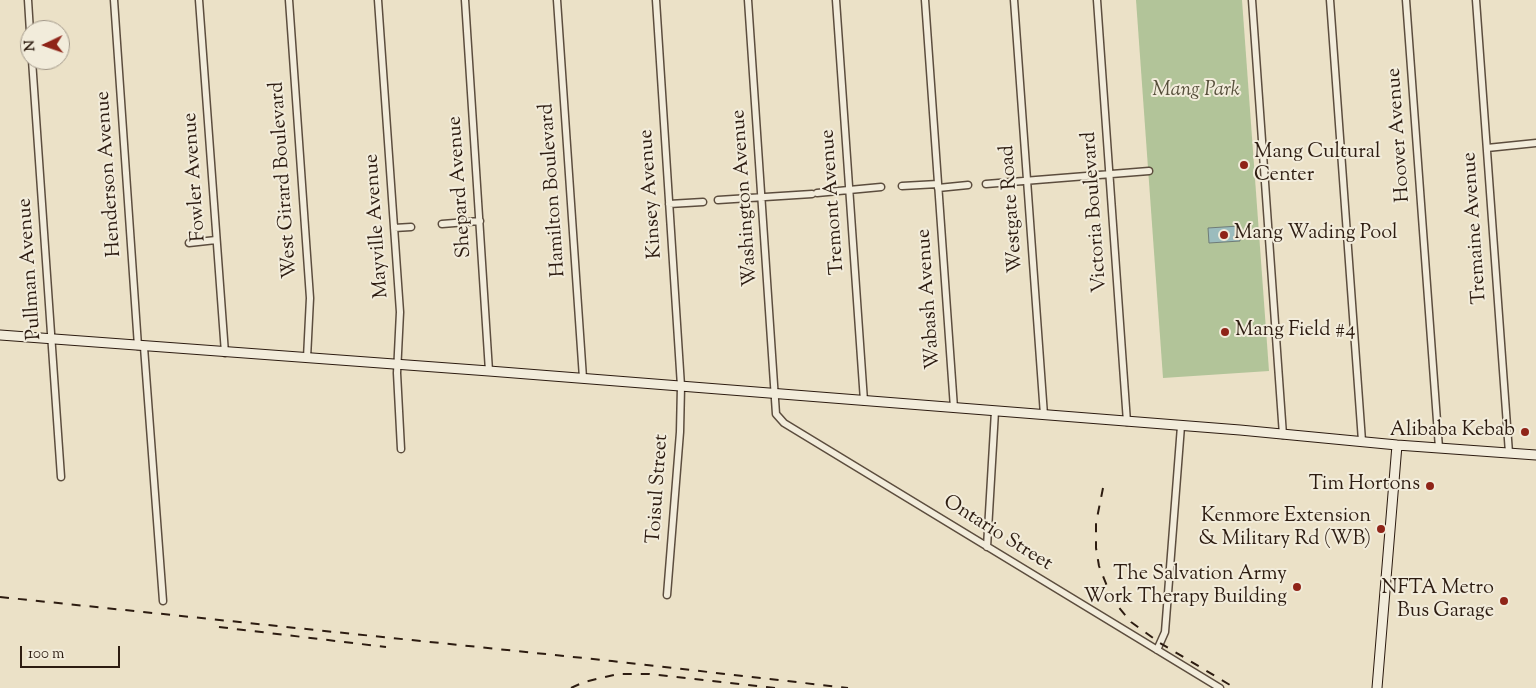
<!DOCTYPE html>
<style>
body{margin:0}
#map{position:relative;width:1536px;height:688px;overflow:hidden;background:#ebe1c7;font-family:"Sorts Mill Goudy",serif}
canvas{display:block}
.north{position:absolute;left:20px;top:20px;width:50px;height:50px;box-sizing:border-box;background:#f2ecdb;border:1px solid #a3998a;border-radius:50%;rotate:267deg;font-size:14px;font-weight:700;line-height:20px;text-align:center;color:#2d1c11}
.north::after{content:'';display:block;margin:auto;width:18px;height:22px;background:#8f2418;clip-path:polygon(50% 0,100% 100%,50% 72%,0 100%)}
.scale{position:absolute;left:20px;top:646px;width:100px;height:22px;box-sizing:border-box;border:2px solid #2d1c11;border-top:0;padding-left:6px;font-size:15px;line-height:18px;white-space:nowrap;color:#2d1c11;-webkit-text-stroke:4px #f2ecdb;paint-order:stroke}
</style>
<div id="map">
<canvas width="1536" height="688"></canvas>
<div class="north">N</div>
<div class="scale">100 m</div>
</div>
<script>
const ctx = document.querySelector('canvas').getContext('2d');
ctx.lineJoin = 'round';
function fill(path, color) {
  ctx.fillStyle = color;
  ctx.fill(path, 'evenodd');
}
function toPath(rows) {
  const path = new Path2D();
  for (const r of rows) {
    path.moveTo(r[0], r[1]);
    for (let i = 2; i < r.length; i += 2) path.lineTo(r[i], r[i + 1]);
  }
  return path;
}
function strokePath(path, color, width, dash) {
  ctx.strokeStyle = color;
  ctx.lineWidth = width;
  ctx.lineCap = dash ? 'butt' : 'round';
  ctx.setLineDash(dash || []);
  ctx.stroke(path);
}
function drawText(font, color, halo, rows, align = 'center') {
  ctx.font = font + ' "Sorts Mill Goudy",serif';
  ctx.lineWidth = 4;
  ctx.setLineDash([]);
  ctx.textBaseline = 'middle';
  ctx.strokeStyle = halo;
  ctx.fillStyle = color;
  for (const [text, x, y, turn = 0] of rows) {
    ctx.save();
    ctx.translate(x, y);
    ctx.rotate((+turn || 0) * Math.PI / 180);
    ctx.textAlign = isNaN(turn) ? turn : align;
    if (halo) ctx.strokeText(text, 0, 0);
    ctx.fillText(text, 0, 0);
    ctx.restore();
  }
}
fill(toPath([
 [1136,0,1242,0,1269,371,1163,378]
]), '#b2c499');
const water = toPath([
 [1239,226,1240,241,1209,243,1208,228,1239,226]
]);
fill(water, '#9bbcbd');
strokePath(water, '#6f7c78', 1);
const street = toPath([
 [28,0,30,32],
 [114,0,138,346],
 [199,0,225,353],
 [289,0,310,298,307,358],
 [378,0,400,312,397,373,401,449],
 [465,0,489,371],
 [557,0,583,378],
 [656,0,681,386,680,432,667,595],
 [748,0,776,414,784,423,1220,688],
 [836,0,864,401],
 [925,0,954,408],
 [1014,0,1044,415],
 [1097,0,1127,422],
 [1252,0,1283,435],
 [1330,0,1362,441],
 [1406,0,1439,448],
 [1476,0,1509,453],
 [32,60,61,477],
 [1487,148,1536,143],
 [986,184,1149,171],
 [902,186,938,184],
 [938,188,968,185],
 [817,193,881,187],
 [718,200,812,194],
 [669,204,703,202],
 [442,224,480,221],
 [394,228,411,227],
 [189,243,216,240],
 [144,347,163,601],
 [987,547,995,411],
 [1157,650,1165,632,1181,426]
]);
const secondary = toPath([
 [0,335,489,371,1240,430,1397,445,1536,455],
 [1377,688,1397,445]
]);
strokePath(street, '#5c4d3e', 9);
strokePath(secondary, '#2d1c11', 11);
strokePath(street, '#f2ecdb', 6);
strokePath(secondary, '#f2ecdb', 9);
strokePath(toPath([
 [1103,488,1096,523,1096,548,1099,566,1109,591,1116,604,1131,622,1160,643,1235,688],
 [0,597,612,661,848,688],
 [219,627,386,647],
 [571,688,584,682,618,674,649,674,776,688]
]), '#2d1c11', 2, [9, 9]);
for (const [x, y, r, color] of [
 [1244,165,5,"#8f2418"],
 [1224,235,5,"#8f2418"],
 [1225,332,5,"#8f2418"],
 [1525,432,5,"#8f2418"],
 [1430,486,5,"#8f2418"],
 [1381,529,5,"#8f2418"],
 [1297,587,5,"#8f2418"],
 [1504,601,5,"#8f2418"]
]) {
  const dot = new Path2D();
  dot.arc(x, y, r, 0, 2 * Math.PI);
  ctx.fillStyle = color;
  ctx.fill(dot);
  strokePath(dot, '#f2ecdb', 2);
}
drawText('italic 20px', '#554e3a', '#f2ecdb', [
 ["Mang Park",1196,92]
]);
drawText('20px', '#2d1c11', '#f2ecdb', [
 ["Hoover Avenue",1400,135,-94],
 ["Henderson Avenue",110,174,-94],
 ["Fowler Avenue",196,177,-94],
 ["West Girard Boulevard",285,180,-94],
 ["Shepard Avenue",461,187,-94],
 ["Hamilton Boulevard",554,190,-94],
 ["Kinsey Avenue",652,194,-94],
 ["Washington Avenue",746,198,-94],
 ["Tremont Avenue",834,202,-94],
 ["Westgate Road",1013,209,-94],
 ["Victoria Boulevard",1096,212,-94],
 ["Mayville Avenue",378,226,-94],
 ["Tremaine Avenue",1476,228,-94],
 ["Pullman Avenue",31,269,-94],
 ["Wabash Avenue",930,299,-94],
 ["Toisul Street",659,489,-86],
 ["Ontario Street",997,534,32]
]);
drawText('20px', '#2d1c11', '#f2ecdb', [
 ["Mang Cultural",1254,154,"left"],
 ["Center",1254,177,"left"],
 ["Mang Wading Pool",1234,235,"left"],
 ["Mang Field #4",1235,332,"left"],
 ["Alibaba Kebab",1515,432],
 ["Tim Hortons",1420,486],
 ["Kenmore Extension",1371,518],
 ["& Military Rd (WB)",1371,541],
 ["The Salvation Army",1287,576],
 ["Work Therapy Building",1287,599],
 ["NFTA Metro",1494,590],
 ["Bus Garage",1494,613]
], 'right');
</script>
